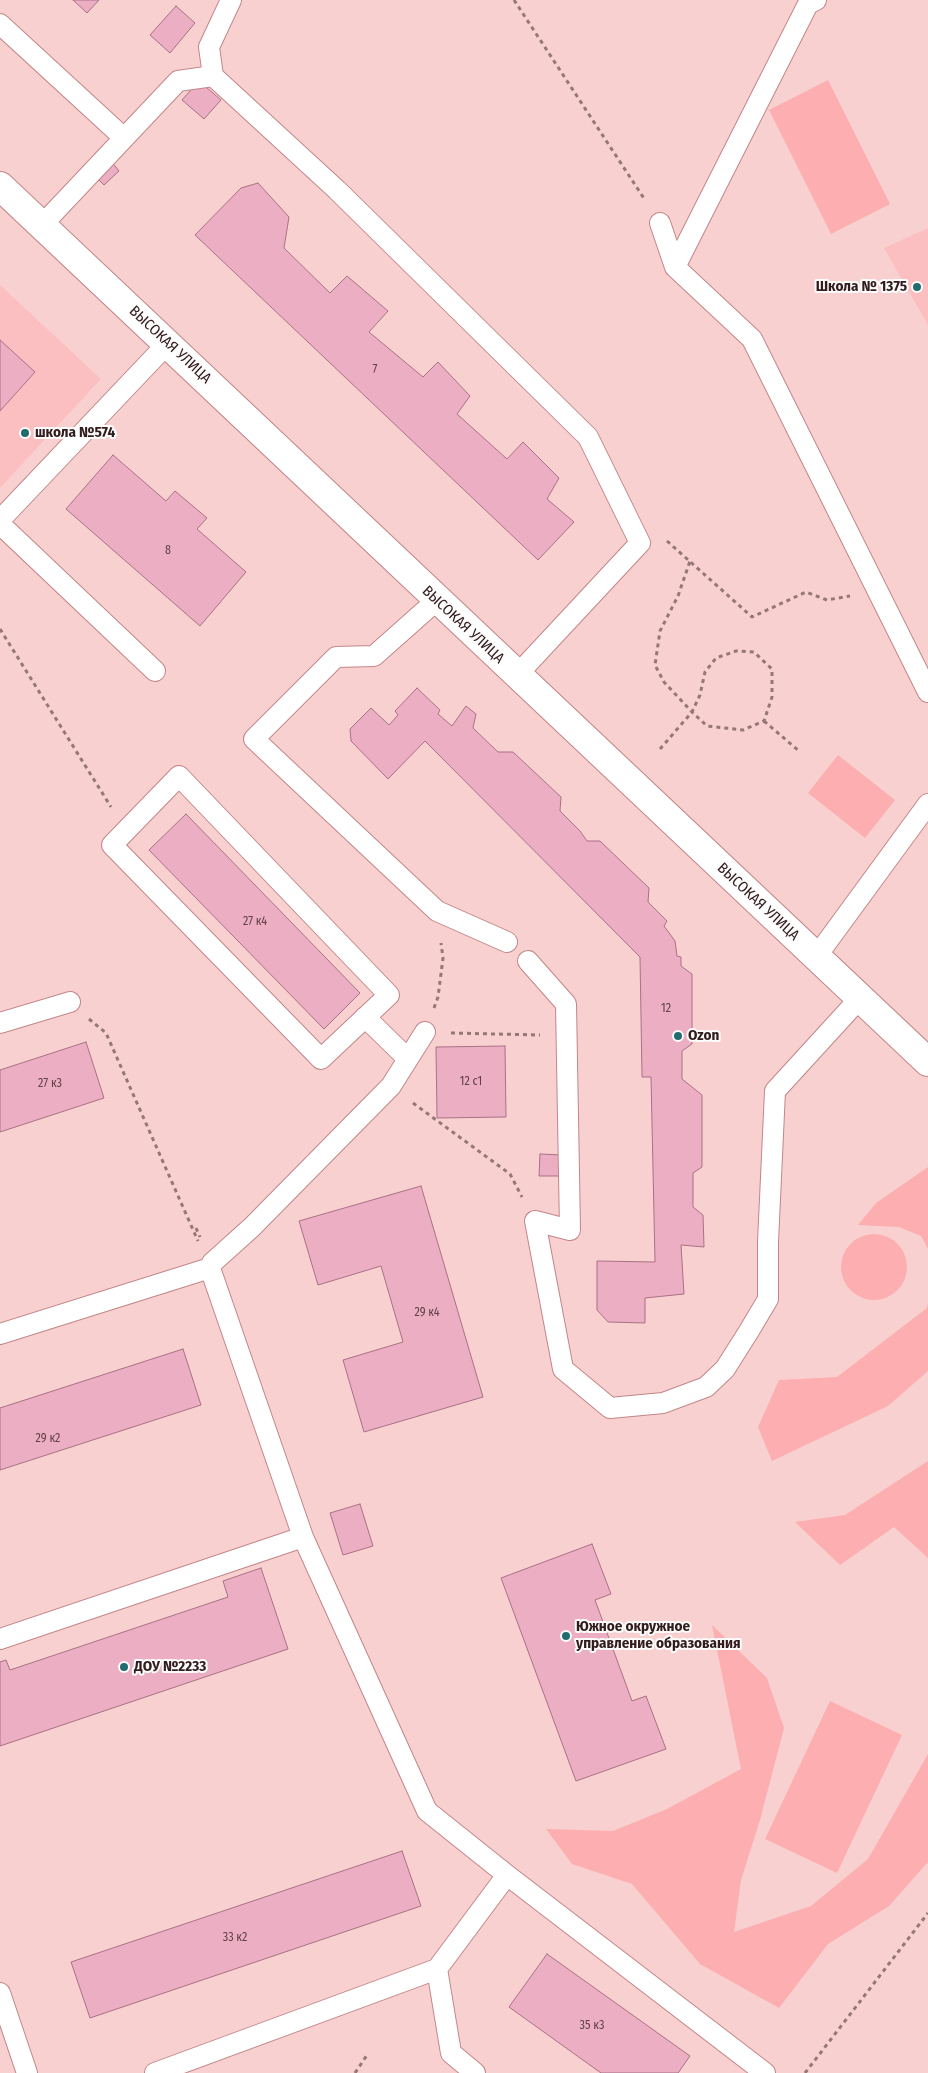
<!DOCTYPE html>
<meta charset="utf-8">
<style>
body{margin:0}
canvas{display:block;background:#f8d0d0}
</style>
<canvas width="928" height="2073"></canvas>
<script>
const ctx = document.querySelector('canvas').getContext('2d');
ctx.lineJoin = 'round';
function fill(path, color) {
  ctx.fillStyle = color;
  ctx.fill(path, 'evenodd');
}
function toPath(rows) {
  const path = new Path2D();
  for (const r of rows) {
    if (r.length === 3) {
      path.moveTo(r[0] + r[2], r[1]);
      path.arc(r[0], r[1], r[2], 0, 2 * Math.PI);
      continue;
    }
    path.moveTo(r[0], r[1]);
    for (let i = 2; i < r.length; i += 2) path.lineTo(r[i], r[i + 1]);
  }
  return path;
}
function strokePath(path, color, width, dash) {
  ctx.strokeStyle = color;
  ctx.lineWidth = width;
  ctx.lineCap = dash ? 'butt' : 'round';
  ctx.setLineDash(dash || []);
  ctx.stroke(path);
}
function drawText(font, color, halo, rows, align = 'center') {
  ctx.font = font + ' "Fira Sans Condensed",sans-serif';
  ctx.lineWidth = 4;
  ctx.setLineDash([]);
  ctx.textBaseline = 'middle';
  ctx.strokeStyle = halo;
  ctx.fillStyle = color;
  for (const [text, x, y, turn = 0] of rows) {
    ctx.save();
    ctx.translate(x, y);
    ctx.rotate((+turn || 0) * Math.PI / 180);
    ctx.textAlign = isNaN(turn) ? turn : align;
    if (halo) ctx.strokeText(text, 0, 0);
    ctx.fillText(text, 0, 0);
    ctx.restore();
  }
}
fill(toPath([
 [928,228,928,325,884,248],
 [0,285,101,379,0,488]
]), '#fbbfc1');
fill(toPath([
 [828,80,890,204,831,234,769,110],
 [838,755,895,800,865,838,808,793],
 [928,1167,928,1249,921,1236,899,1227,858,1225,876,1203],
 [874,1267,33],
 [928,1302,928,1371,888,1406,772,1461,758,1427,779,1380,837,1377,927,1308],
 [928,1461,928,1558,894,1527,840,1565,795,1522,845,1515],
 [712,1625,767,1678,784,1728,760,1820,741,1880,734,1932,811,1906,868,1859,928,1754,928,1862,889,1906,828,1944,779,2008,700,1964,632,1884,572,1864,546,1829,613,1831,667,1809,741,1769],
 [830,1701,902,1735,837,1873,765,1839]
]), '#fcaeb0');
const building = toPath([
 [73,0,99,0,87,13,73,0],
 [176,6,195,23,170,53,150,35,176,6],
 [199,81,221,100,204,119,182,100,199,81],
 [111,161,119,171,104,185,95,176,111,161],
 [258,183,289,217,284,248,330,293,347,276,388,311,369,332,423,377,438,362,470,396,457,414,507,459,523,442,559,478,547,499,574,522,538,560,195,235,241,188,258,183],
 [0,340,35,372,0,411,0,340],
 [113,455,166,501,175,491,207,518,197,529,246,572,200,626,66,509,113,455],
 [417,688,440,710,438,714,452,726,466,706,476,714,473,728,498,752,513,752,561,797,560,811,580,831,587,841,600,841,649,888,648,902,667,921,664,926,675,941,677,956,681,957,681,966,692,974,692,1044,682,1051,682,1079,702,1095,702,1167,693,1173,693,1207,703,1215,704,1247,681,1245,684,1294,645,1298,645,1323,608,1322,597,1310,597,1261,655,1262,651,1077,642,1077,640,957,425,741,388,779,351,741,350,729,371,708,389,725,398,715,395,711,417,688],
 [186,814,360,993,324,1029,149,850,186,814],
 [86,1042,104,1098,0,1132,0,1070,86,1042],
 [505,1046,506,1117,437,1118,436,1047,505,1046],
 [540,1154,562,1155,563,1176,539,1176,540,1154],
 [421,1186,483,1397,364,1432,343,1360,403,1342,381,1266,318,1285,299,1221,421,1186],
 [183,1349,201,1405,0,1470,0,1408,183,1349],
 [360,1504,373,1546,343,1555,330,1513,360,1504],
 [592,1544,611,1594,595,1600,632,1701,646,1696,666,1749,576,1781,501,1578,592,1544],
 [261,1568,288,1649,0,1746,0,1662,6,1660,10,1670,228,1597,223,1581,261,1568],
 [402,1851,421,1906,90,2018,71,1962,402,1851],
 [547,1954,690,2056,678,2073,601,2073,509,2007,547,1954]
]);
fill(building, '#ecaec3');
strokePath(building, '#a97185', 1);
const service = toPath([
 [0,24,124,138],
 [213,76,209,47,231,0],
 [660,223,675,267,752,339,928,692],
 [42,225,178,81,213,76,337,190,588,437,640,543,517,675],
 [675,267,808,4,816,0],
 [0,520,168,343],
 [0,524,155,671],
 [437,600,374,656,336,657,254,739,437,911,507,942],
 [179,776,389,995,321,1059,112,845,179,776],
 [816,957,928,804],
 [528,961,566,1004,570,1230,535,1221,563,1369,610,1408,663,1403,706,1387,725,1369,749,1331,768,1299,768,1242,775,1091,860,998],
 [365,1017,408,1059],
 [0,1023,70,1002],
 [210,1268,212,1263,252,1227,391,1086,425,1032],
 [0,1334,210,1268,303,1537,427,1811,507,1875,765,2073],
 [0,1639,303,1537],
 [437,1969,451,2053,475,2073],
 [0,1993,27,2073],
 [155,2073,437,1969,507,1875]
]);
const minor = toPath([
 [0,186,928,1062]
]);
strokePath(service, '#c38688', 22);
strokePath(minor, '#c38688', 30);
strokePath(toPath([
 [514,0,645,200],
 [667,541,752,617,806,592,827,600,850,596],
 [0,629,111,807],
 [764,721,799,751],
 [660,749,692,712,700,695,705,672,716,658,736,651,754,652,772,669,772,697,764,721,743,730,707,726,692,712,664,682,655,665,660,631,678,596,690,561],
 [434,1008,438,997,443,958,441,943],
 [89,1019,106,1033,198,1241],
 [451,1033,540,1035],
 [413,1103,510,1174,522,1197],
 [196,1228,200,1237],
 [355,2073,367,2055],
 [805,2073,928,1913]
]), '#967777', 3, [4, 4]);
strokePath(service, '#fff', 20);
strokePath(minor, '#fff', 28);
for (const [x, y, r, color] of [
 [917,287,5,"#206c6e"],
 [25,433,5,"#206c6e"],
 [678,1036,5,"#206c6e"],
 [566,1636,5,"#206c6e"],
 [124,1667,5,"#206c6e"]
]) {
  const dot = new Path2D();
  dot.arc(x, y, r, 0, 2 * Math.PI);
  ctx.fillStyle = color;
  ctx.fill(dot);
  strokePath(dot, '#fcfcfc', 2);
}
drawText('12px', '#614046', null, [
 ["7",375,370],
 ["8",168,551],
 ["27 к4",255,922],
 ["12",666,1009],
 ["12 с1",471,1082],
 ["27 к3",50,1084],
 ["29 к4",427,1313],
 ["29 к2",48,1439],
 ["33 к2",235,1938],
 ["35 к3",592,2026]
]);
drawText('bold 15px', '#331c1d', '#fcfcfc', [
 ["Школа № 1375",907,287,"right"],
 ["школа №574",35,433],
 ["Ozon",688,1036],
 ["Южное окружное",576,1627],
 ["управление образования",576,1644],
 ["ДОУ №2233",134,1667]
], 'left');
drawText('15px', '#331c1d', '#fcfcfc', [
 ["ВЫСОКАЯ УЛИЦА",170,345,43],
 ["ВЫСОКАЯ УЛИЦА",463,625,43],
 ["ВЫСОКАЯ УЛИЦА",758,902,43]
]);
</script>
